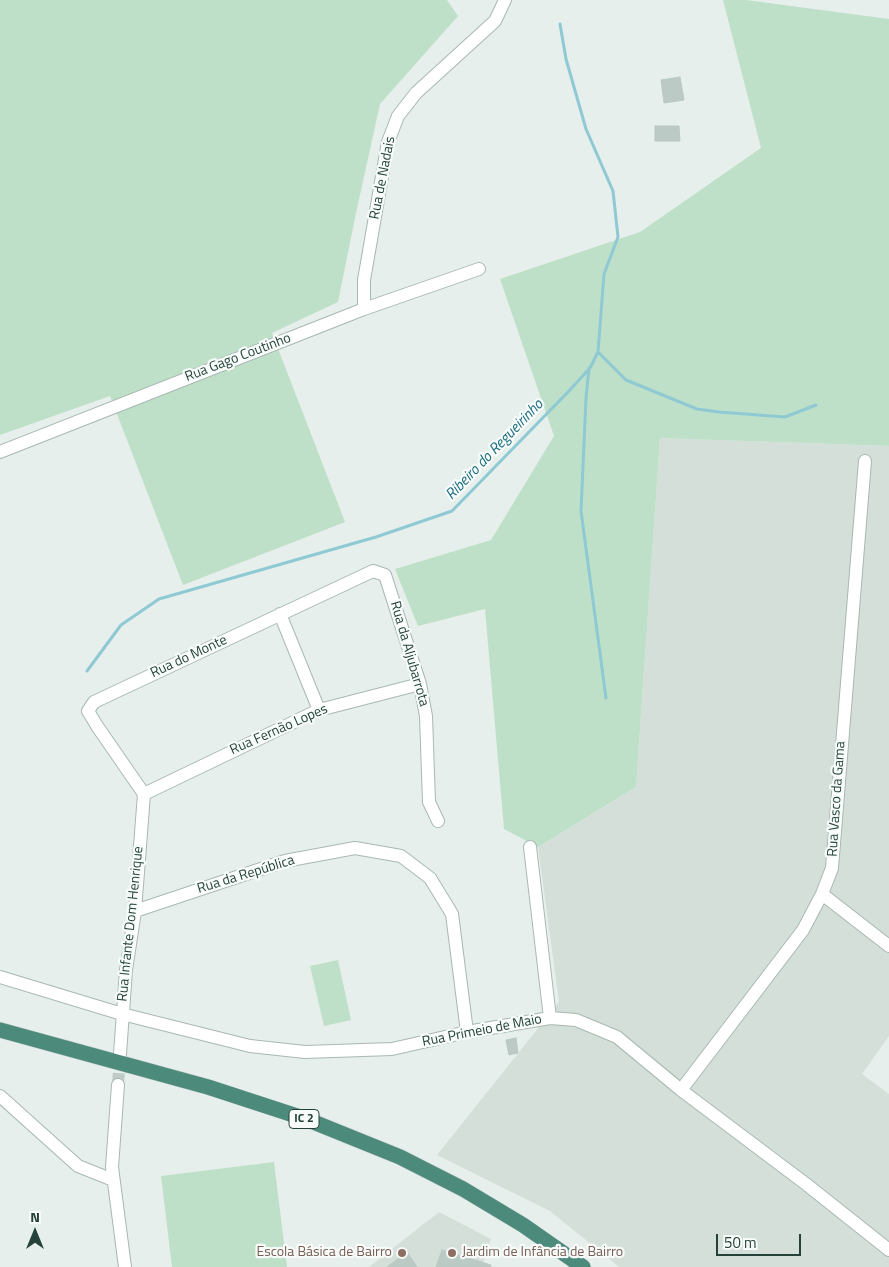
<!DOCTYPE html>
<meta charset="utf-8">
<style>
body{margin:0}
#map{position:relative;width:889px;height:1267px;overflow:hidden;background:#e6efeb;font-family:"Titillium Web",sans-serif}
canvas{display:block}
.north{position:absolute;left:10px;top:1207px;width:50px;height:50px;-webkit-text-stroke:4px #f7fbf9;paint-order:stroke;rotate:0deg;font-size:14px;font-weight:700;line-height:20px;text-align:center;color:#24423a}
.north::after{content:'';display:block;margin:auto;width:18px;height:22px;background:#24423a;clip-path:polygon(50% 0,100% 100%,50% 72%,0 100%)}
.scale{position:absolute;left:716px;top:1234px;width:85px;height:22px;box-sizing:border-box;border:2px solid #24423a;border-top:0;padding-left:6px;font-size:15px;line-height:18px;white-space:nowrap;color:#24423a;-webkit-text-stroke:4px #f7fbf9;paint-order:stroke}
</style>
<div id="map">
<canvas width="889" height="1267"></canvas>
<div class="north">N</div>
<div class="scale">50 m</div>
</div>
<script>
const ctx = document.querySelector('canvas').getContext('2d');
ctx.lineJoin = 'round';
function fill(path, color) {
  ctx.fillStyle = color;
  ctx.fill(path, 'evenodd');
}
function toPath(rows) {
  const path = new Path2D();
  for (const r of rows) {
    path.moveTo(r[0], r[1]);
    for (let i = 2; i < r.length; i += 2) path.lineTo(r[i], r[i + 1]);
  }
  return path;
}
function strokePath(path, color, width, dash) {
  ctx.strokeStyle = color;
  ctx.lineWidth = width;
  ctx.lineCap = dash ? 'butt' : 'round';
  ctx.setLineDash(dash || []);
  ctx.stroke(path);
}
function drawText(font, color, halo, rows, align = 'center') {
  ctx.font = font + ' "Titillium Web",sans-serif';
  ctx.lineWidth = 4.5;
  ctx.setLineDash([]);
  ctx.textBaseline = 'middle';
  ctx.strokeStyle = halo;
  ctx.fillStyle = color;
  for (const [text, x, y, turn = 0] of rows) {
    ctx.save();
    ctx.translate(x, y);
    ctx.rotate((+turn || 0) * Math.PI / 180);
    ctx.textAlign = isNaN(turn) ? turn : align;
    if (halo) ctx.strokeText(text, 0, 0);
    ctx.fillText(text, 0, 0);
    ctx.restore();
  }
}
fill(toPath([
 [660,438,889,446,889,1036,862,1074,889,1094,889,1267,619,1267,550,1211,437,1155,559,1002,538,847,636,787],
 [439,1212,491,1239,482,1267,369,1267]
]), '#d4dfda');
fill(toPath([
 [0,0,447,0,458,16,380,104,356,213,338,302,272,333,345,522,183,585,110,396,0,435],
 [723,0,746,0,889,19,889,446,660,438,636,787,538,847,504,829,485,609,418,626,395,569,491,540,554,436,500,279,640,232,761,148],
 [338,960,351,1020,324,1026,310,966],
 [274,1162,287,1267,172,1267,161,1176]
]), '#bfe0c8');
strokePath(toPath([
 [598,352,626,380,697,409,719,412,785,417,816,405],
 [589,368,586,398,581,511,606,698],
 [87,671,121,625,159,599,376,537,452,511,568,392,590,368,598,352,604,274,618,237,613,191,586,129,566,59,560,24]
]), '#8ec9d4', 3);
const building = toPath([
 [680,77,684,100,664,103,661,80,680,77],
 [655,126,679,126,680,141,655,141,655,126],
 [516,1038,518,1053,509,1055,506,1040,516,1038],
 [442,1250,491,1265,491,1267,436,1267,442,1250],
 [407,1252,417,1267,387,1267,407,1252]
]);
fill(building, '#bbcac4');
strokePath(building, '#b8c9c2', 1);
strokePath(toPath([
 [118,1085,120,1055]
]), '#bfccc8', 12, [12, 6]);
const minor = toPath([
 [364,309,364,280,388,142,398,116,416,93,495,21,505,0],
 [0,452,364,309,479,269],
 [280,614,319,710],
 [144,794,97,726,88,711,94,702,373,571,385,575,420,684,426,716,429,802,438,821],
 [144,794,319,710,420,684],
 [530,847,550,1018],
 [822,894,889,946],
 [135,911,285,861,355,848,401,856,430,878,452,914,467,1032],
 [0,977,122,1014,250,1046,305,1052,392,1049,467,1032,550,1018,576,1020,617,1037,681,1090,806,1184,889,1250],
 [120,1054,126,970,135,911,144,794],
 [118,1085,112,1167,125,1267],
 [681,1090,803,930,822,894,832,868,865,461],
 [0,1096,78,1166,113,1180]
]);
const trunk = toPath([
 [0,1030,208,1087,306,1119,400,1157,463,1189,523,1225,583,1267]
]);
strokePath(minor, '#a8b8b2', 14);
strokePath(trunk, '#c2cac8', 16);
strokePath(minor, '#fff', 12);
strokePath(trunk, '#4c8a7c', 15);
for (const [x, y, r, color] of [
 [402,1253,5,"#8d6e63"],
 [452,1253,5,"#8d6e63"]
]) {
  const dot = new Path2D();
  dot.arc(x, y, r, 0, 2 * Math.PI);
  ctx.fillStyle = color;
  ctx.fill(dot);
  strokePath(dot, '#f7fbf9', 2);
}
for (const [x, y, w] of [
 [304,1119,30]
]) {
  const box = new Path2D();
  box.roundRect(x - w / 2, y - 9.5, w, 19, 4);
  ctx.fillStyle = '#f7fbf9';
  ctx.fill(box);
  strokePath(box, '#24423a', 1);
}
drawText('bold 12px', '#24423a', null, [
 ["IC 2",304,1119]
]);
drawText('14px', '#24423a', '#f7fbf9', [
 ["Rua de Nadais",383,178,-79],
 ["Rua Gago Coutinho",238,358,-21],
 ["Rua da Aljubarrota",409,654,74],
 ["Rua do Monte",189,657,-25],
 ["Rua Fernão Lopes",279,730,-24],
 ["Rua Vasco da Gama",837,799,-86],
 ["Rua da República",246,875,-17],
 ["Rua Infante Dom Henrique",131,924,-84],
 ["Rua Primeio de Maio",482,1031,-11]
]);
drawText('14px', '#785e54', '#f7fbf9', [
 ["Escola Básica de Bairro",392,1253],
 ["Jardim de Infância de Bairro",462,1253,"left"]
], 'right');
drawText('italic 15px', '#1c6f80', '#f7fbf9', [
 ["Ribeiro do Regueirinho",495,450,-46]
]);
</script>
